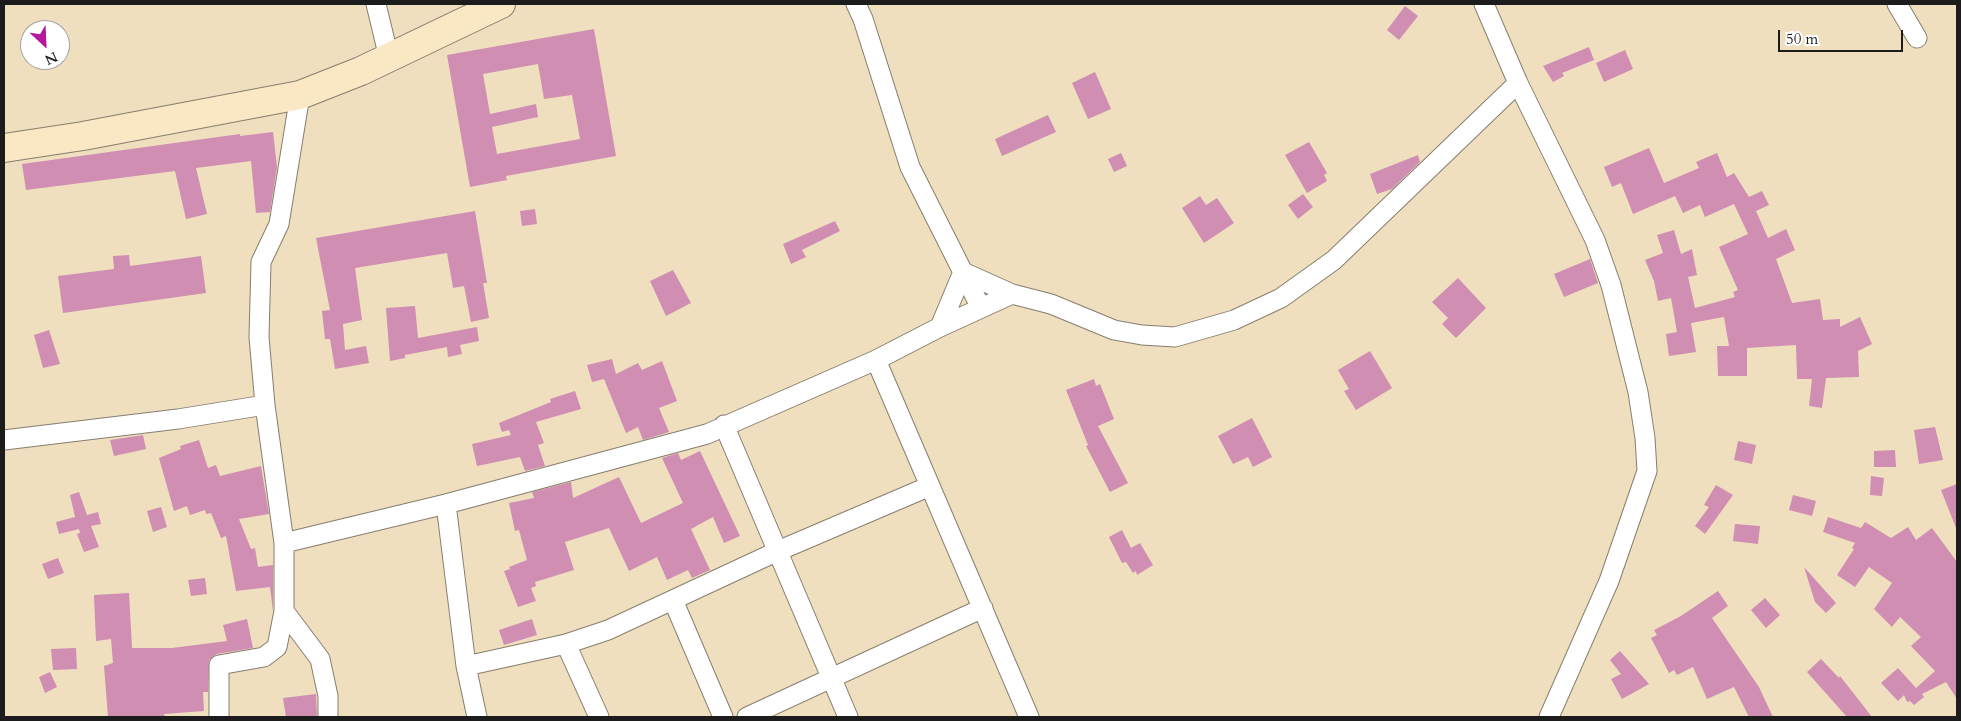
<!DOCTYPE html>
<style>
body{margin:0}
#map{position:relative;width:1961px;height:721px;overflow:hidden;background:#efdfbf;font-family:Cardo,serif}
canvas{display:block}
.frame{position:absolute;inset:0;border:5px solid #1c1c1c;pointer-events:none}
.north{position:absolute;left:20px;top:20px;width:50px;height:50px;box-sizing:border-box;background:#fff;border:1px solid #a4a4a4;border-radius:50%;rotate:155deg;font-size:14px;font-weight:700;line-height:20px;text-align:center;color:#1c1c1c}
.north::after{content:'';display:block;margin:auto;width:18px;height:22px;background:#b5179e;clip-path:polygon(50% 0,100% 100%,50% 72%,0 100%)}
.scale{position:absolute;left:1778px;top:30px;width:125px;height:22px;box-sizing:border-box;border:2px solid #1c1c1c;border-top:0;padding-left:6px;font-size:15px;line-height:18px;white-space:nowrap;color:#1c1c1c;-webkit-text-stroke:4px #fff;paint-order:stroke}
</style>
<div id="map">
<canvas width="1961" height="721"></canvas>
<div class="frame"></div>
<div class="north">N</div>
<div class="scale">50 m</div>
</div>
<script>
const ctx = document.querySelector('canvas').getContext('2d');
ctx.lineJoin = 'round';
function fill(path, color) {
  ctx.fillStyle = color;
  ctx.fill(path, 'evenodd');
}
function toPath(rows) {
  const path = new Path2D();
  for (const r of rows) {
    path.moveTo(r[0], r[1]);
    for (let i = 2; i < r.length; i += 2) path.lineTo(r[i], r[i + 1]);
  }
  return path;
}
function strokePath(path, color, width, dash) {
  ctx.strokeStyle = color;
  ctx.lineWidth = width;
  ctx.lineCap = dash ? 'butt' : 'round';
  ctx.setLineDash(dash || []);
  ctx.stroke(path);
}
fill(toPath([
 [1405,6,1418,16,1399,40,1387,30],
 [594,29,616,156,506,176,507,180,470,187,447,55],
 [538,64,544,99,572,95,580,139,497,154,492,127,538,117,536,104,490,114,483,74],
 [1589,47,1594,60,1562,73,1564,76,1553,82,1543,66],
 [1625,50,1633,69,1604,82,1596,63],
 [1095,72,1111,109,1088,119,1072,83],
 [1048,115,1056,132,1002,156,995,139],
 [273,132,277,167,270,212,256,213,251,161,196,168,207,214,186,219,175,171,26,190,22,164,240,134,240,136],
 [1309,142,1327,173,1324,175,1327,181,1307,193,1285,155],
 [1649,148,1664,183,1699,168,1696,162,1717,153,1727,177,1734,173,1749,197,1762,191,1769,205,1756,211,1768,238,1786,229,1795,250,1776,259,1792,303,1820,299,1823,320,1840,319,1840,327,1860,317,1872,344,1858,351,1859,377,1826,378,1822,408,1809,406,1812,379,1797,379,1796,345,1747,348,1747,376,1718,376,1717,346,1729,346,1724,317,1691,323,1696,352,1669,356,1666,334,1677,332,1671,298,1658,301,1654,281,1645,260,1663,253,1657,235,1674,230,1681,254,1692,249,1697,275,1688,277,1695,308,1735,297,1733,292,1738,290,1719,247,1748,234,1734,204,1705,217,1700,205,1683,213,1675,196,1633,214,1621,183,1612,187,1604,167],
 [1121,153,1127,166,1114,172,1108,159],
 [1418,155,1420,162,1392,189,1377,194,1370,174],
 [1303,194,1313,207,1298,219,1288,205],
 [1200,196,1206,205,1217,198,1234,223,1204,243,1182,208],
 [535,209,537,224,522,226,520,211],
 [475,211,487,283,483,283,489,318,471,322,464,286,453,288,447,253,355,268,362,320,343,324,345,350,366,346,369,363,335,369,330,339,325,339,322,311,330,310,316,238],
 [835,221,840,231,802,250,806,257,791,264,783,244],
 [129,255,130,266,201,256,206,293,63,313,58,276,114,269,113,256],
 [1590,259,1598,283,1564,297,1554,274],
 [673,270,691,303,666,316,650,281],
 [1458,278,1486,308,1456,338,1442,324,1448,318,1432,302],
 [415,306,418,338,477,327,479,341,460,345,462,354,448,357,447,347,405,355,405,358,390,361,386,308],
 [49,330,60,364,43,368,34,335],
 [1370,351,1392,388,1356,410,1344,391,1349,389,1338,370],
 [612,359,616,374,638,363,642,370,662,361,677,401,659,408,669,432,643,440,638,427,626,433,604,379,592,382,587,365],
 [1094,379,1096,386,1100,384,1114,419,1098,426,1128,483,1110,492,1086,446,1088,445,1066,390],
 [575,391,581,409,536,422,544,443,538,445,545,466,525,471,520,457,477,466,472,444,511,435,509,430,502,432,499,423,551,402,550,399],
 [1252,418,1272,457,1253,467,1248,457,1233,464,1218,436],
 [1935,427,1943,460,1919,464,1914,430],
 [143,435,146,449,114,456,110,440],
 [199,440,208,468,216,465,220,476,261,466,269,514,239,519,251,549,255,548,258,567,273,565,273,611,270,587,236,591,226,536,221,538,211,513,206,514,205,510,190,515,187,506,174,511,159,458,181,449,180,446],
 [1738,441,1756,445,1752,464,1734,460],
 [1895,450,1896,467,1874,467,1874,451],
 [700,451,740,536,724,543,713,517,691,529,710,570,692,578,688,570,667,580,657,557,629,571,609,528,565,542,574,570,535,582,536,586,531,588,536,601,518,607,504,571,510,569,509,567,527,560,519,530,515,531,509,503,534,498,532,492,571,482,573,498,619,477,641,523,683,503,662,458,678,453,681,460],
 [1871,476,1884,478,1882,496,1870,495],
 [1957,484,1957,528,1956,528,1941,490],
 [1716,485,1733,495,1705,534,1695,526,1709,507,1704,505],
 [79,492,87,515,98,512,101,524,91,526,99,547,84,552,77,534,80,533,79,529,59,534,56,522,75,517,70,495],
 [1793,495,1816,501,1812,516,1789,510],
 [161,507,167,527,153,532,147,511],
 [1828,517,1861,528,1865,522,1891,538,1908,527,1916,540,1932,528,1957,562,1957,699,1946,682,1922,694,1924,697,1914,705,1910,701,1907,702,1904,695,1898,701,1881,683,1898,668,1916,688,1935,671,1911,646,1921,637,1900,617,1892,627,1874,609,1892,583,1869,567,1855,587,1837,575,1854,549,1852,548,1855,543,1823,532],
 [1735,524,1760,526,1758,544,1733,541],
 [1122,530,1131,548,1140,543,1153,565,1137,575,1136,571,1133,573,1126,562,1122,563,1109,537],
 [58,558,64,573,48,579,42,564],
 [1804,567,1836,603,1826,613,1815,602],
 [205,578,207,594,191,596,188,580],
 [1718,591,1728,606,1712,618,1759,687,1773,717,1749,717,1734,687,1707,699,1693,667,1677,675,1674,670,1669,673,1651,638,1657,635,1654,630,1681,616],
 [129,593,132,648,172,648,227,641,223,625,247,619,253,648,217,654,209,660,208,692,203,692,204,711,164,714,165,717,108,717,104,666,113,663,111,639,96,641,94,595],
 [1765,598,1780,615,1766,628,1751,610],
 [532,619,537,635,504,645,499,630],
 [76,648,77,669,53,670,51,649],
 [1620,651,1649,684,1622,699,1611,679,1621,674,1610,660],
 [1821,659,1839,678,1840,676,1872,717,1847,717,1807,672],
 [50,672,57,687,45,693,39,677],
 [316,694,317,717,286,717,283,698]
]), '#cf8eb2');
const street = toPath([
 [376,4,389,58],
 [856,4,863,19,910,167,981,308],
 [1484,4,1518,83,1595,240,1611,285,1638,392,1645,438,1647,471,1609,581,1549,717],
 [1897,4,1917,38],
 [300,95,279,224,261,262,259,337,265,405,284,543,284,611,320,659,328,696,328,717],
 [940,327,963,272,1012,294],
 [876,360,1029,717],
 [724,425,848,717],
 [4,440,178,419,265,405],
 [446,504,466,666,477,717],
 [284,543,446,504,707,434,876,360,940,327,1012,294,1051,304,1114,330,1142,335,1175,337,1234,320,1281,298,1334,260,1518,83],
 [673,600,723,717],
 [566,644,599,717],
 [466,666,566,644,608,630,778,551,930,486],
 [219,717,219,665,264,657,277,647,284,611],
 [747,717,983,608]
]);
const secondary = toPath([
 [4,148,83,136,300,95,361,71,501,4]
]);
strokePath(street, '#867e6e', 21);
strokePath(secondary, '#867e6e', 30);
strokePath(street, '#fff', 19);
strokePath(secondary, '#fae7c3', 28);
</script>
